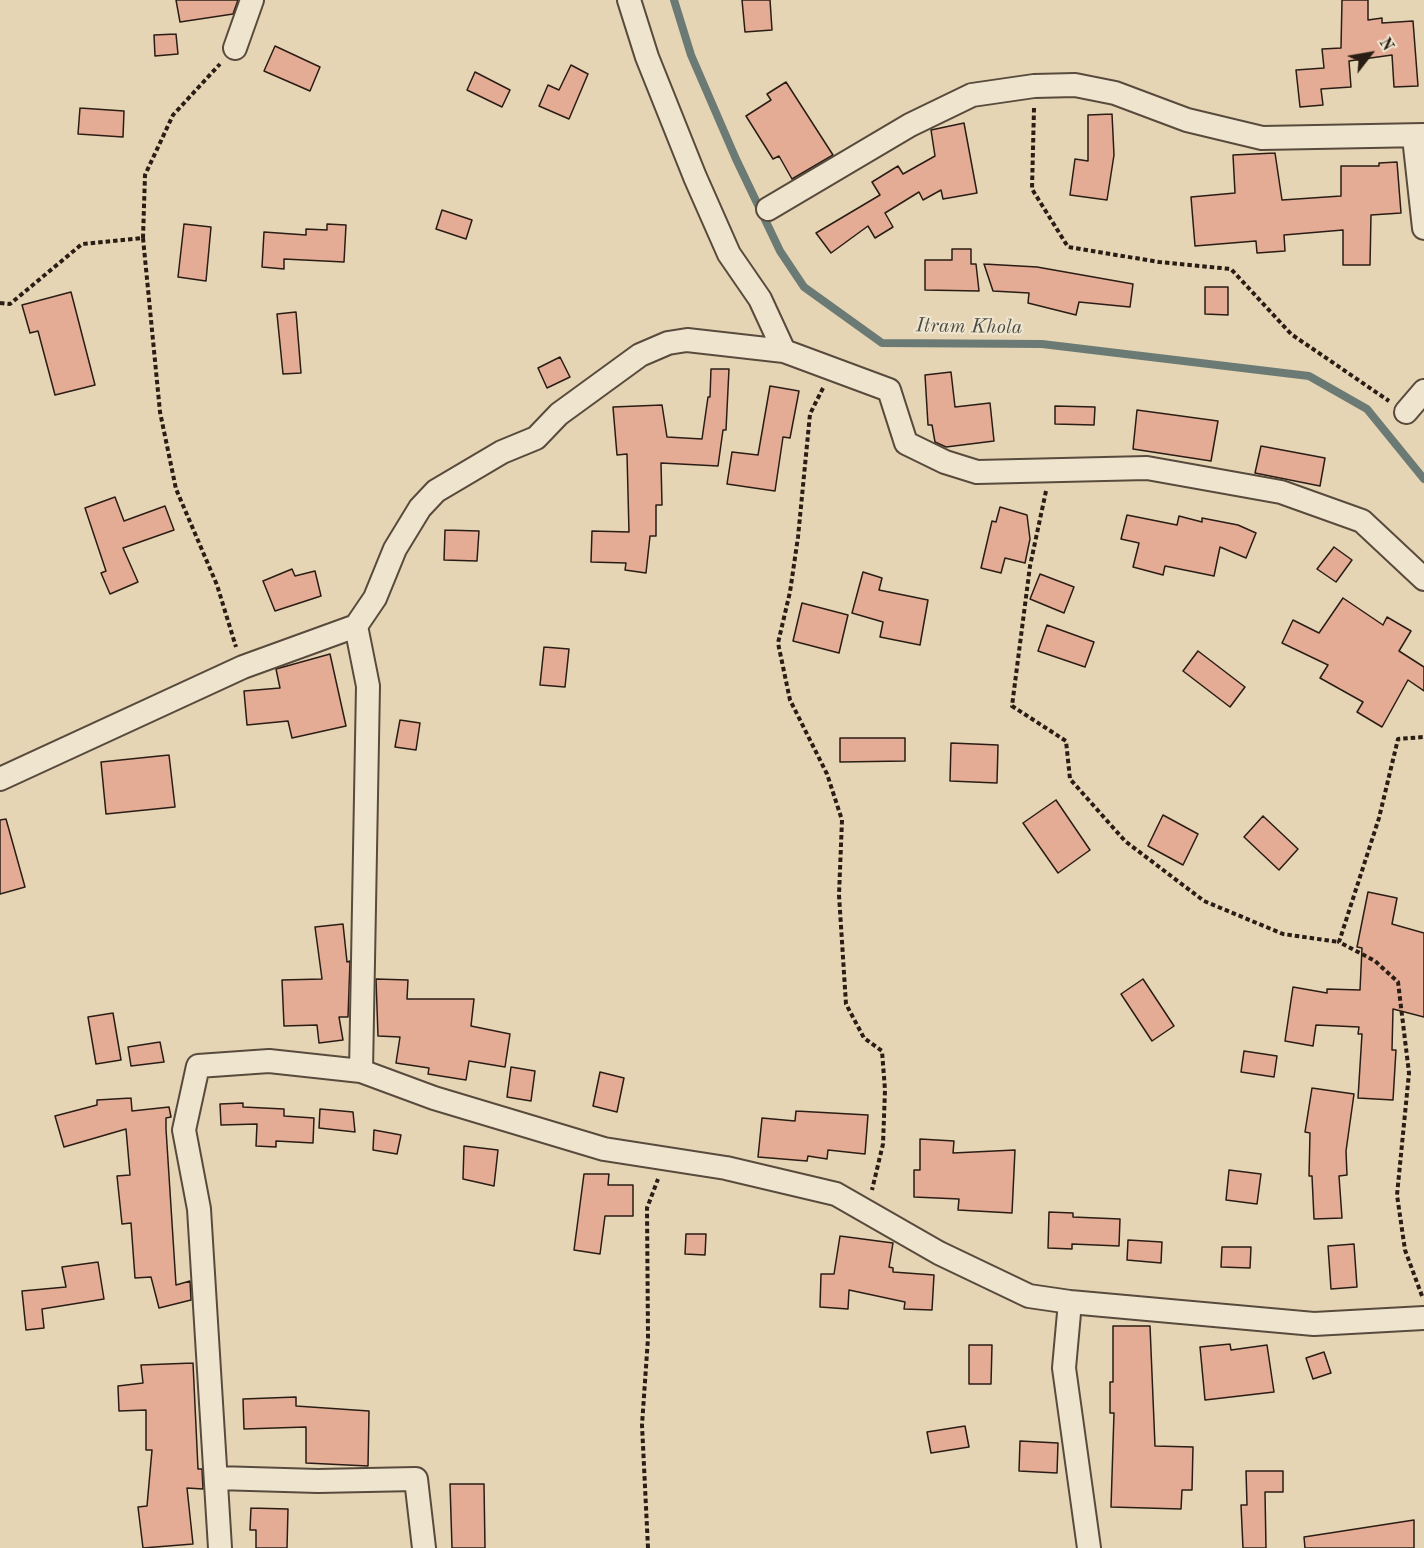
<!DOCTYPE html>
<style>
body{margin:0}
#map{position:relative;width:1424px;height:1548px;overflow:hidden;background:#e6d5b4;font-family:"Old Standard TT",serif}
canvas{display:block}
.north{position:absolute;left:1340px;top:24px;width:60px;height:60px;-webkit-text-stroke:4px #efe4ce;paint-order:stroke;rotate:59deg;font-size:16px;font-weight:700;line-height:24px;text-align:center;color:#291d15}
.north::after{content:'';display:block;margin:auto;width:21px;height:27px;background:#291d15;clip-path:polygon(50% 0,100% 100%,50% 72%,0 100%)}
</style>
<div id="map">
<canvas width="1424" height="1548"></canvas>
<div class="north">N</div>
</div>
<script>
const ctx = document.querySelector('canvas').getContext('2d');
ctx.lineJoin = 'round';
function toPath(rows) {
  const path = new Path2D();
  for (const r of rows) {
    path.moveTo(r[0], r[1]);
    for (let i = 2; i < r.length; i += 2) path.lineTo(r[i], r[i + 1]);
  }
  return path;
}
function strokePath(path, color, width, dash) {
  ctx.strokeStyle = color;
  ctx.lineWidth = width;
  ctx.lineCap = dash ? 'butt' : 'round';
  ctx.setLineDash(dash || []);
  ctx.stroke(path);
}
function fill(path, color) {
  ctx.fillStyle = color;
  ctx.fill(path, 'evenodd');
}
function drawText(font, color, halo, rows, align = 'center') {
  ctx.font = font + ' "Old Standard TT",serif';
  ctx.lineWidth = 4.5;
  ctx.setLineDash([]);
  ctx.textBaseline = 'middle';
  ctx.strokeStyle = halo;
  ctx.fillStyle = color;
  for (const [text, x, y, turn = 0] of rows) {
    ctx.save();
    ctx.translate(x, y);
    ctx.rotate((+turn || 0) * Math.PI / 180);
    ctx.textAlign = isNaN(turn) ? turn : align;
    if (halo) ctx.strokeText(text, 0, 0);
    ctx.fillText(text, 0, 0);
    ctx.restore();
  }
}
strokePath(toPath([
 [674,0,691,55,736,159,780,251,804,287,882,343,1042,344,1309,376,1367,409,1424,479]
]), '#6b7a74', 8);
const building = toPath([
 [176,0,238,0,233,14,180,22,176,0],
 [742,0,770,0,772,30,745,32,742,0],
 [1342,0,1368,0,1368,20,1382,18,1382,23,1413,21,1418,86,1394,87,1392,55,1349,61,1351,87,1321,89,1323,105,1300,107,1296,70,1324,68,1322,49,1341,48,1342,0],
 [176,34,178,54,155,56,154,35,176,34],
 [275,46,320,67,310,91,264,71,275,46],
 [571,65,588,74,569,119,539,106,548,85,559,90,571,65],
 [475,72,510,90,502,107,467,90,475,72],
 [786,82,833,155,792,179,779,156,773,159,746,116,771,100,767,94,786,82],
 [80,108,124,111,123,137,78,134,80,108],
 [1112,114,1114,155,1107,200,1070,195,1075,159,1088,161,1088,115,1112,114],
 [964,123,977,193,943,199,941,190,923,200,919,192,885,213,893,227,875,238,868,226,831,253,816,233,880,195,872,182,898,166,903,174,935,156,931,130,964,123],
 [1275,153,1282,200,1341,196,1341,166,1379,166,1379,163,1397,162,1401,213,1371,215,1370,265,1343,265,1343,230,1284,235,1285,251,1257,253,1256,241,1195,246,1191,197,1235,193,1233,155,1275,153],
 [442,210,472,220,466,239,436,229,442,210],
 [184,224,211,227,206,281,178,277,184,224],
 [327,224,346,225,344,262,284,259,284,269,262,267,264,232,306,235,306,229,327,230,327,224],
 [952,249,971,249,971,264,976,264,979,291,925,290,925,260,952,260,952,249],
 [984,264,1037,267,1133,284,1130,307,1079,302,1076,315,1028,303,1029,293,993,291,984,264],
 [1205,287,1228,287,1228,315,1205,314,1205,287],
 [71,292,95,385,55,395,38,331,30,333,22,305,71,292],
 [296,312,301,373,283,374,277,314,296,312],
 [560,357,570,377,547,388,538,368,560,357],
 [711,369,729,369,726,430,723,430,718,466,661,463,662,505,656,505,656,536,650,536,646,573,625,570,626,563,591,562,592,531,629,532,627,454,617,455,613,407,662,405,667,437,702,439,708,397,710,397,711,369],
 [951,372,955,407,990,403,994,441,946,447,935,442,932,425,928,425,925,375,951,372],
 [770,386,799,391,790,438,783,437,775,491,727,484,732,452,758,455,770,386],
 [1055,406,1095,407,1094,425,1055,424,1055,406],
 [1137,410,1218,421,1211,461,1133,449,1137,410],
 [1261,446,1325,458,1320,486,1255,473,1261,446],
 [115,497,124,521,165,506,174,530,123,548,138,582,110,594,101,573,106,571,85,508,115,497],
 [1000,507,1027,515,1030,539,1025,563,1005,558,1001,573,981,568,992,521,996,522,1000,507],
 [1127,515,1177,525,1179,516,1202,522,1202,518,1238,525,1256,533,1246,558,1220,547,1214,576,1165,566,1163,575,1133,567,1139,543,1121,539,1127,515],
 [445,530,479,531,477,561,444,560,445,530],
 [1334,547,1352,560,1336,582,1317,569,1334,547],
 [292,569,295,576,315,571,321,596,275,611,263,581,292,569],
 [863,572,882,578,879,590,928,600,920,645,880,637,883,622,852,613,863,572],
 [1040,574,1074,587,1064,613,1030,599,1040,574],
 [1343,598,1383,625,1387,617,1411,631,1399,651,1424,667,1424,691,1408,680,1382,727,1357,712,1363,702,1320,678,1328,665,1282,643,1293,620,1319,633,1343,598],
 [802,603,848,615,839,653,793,641,802,603],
 [1047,625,1094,642,1085,667,1038,651,1047,625],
 [544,647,569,649,565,687,540,685,544,647],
 [1198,651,1245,687,1230,707,1183,671,1198,651],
 [330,654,346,726,292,738,288,721,247,725,244,691,280,688,276,669,330,654],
 [400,720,420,723,416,750,395,747,400,720],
 [840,738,905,738,905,761,840,762,840,738],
 [951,743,998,745,997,783,950,781,951,743],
 [169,755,175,807,106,814,101,762,169,755],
 [1056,800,1090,850,1058,873,1023,823,1056,800],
 [1163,815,1198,834,1183,865,1148,846,1163,815],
 [1263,816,1298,849,1279,870,1244,837,1263,816],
 [6,819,25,887,0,894,0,820,6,819],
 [1368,892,1397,898,1392,924,1424,933,1424,1017,1393,1009,1392,1050,1396,1050,1393,1100,1358,1098,1362,1034,1358,1034,1359,1027,1316,1025,1313,1046,1285,1041,1293,987,1327,993,1327,989,1360,990,1362,948,1357,947,1368,892],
 [343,924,347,962,350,961,348,1017,339,1017,343,1040,319,1043,317,1025,284,1026,282,980,322,979,315,927,343,924],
 [376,979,408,980,407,999,474,999,471,1026,510,1034,505,1067,469,1061,466,1080,428,1074,429,1068,396,1063,400,1037,378,1036,376,979],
 [1143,979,1174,1026,1152,1041,1121,994,1143,979],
 [113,1013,121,1060,96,1064,88,1017,113,1013],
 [160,1042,164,1062,131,1066,128,1047,160,1042],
 [1244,1051,1277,1056,1274,1077,1241,1072,1244,1051],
 [511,1067,535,1071,531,1101,507,1097,511,1067],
 [600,1072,624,1078,617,1112,593,1106,600,1072],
 [1312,1088,1354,1094,1346,1151,1347,1175,1339,1176,1342,1218,1314,1219,1312,1176,1309,1176,1310,1133,1305,1132,1312,1088],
 [131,1098,132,1111,169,1107,171,1117,166,1118,166,1129,176,1285,190,1281,191,1300,159,1308,151,1277,135,1278,131,1223,122,1224,117,1176,130,1175,126,1129,64,1147,55,1116,97,1105,97,1100,131,1098],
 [243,1103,243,1107,284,1109,284,1116,314,1118,313,1143,276,1141,276,1147,256,1146,257,1124,221,1125,220,1104,243,1103],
 [320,1109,353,1112,355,1132,319,1128,320,1109],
 [796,1111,868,1115,865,1154,828,1150,827,1159,808,1156,807,1161,758,1157,762,1118,795,1121,796,1111],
 [374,1130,401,1135,397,1154,373,1150,374,1130],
 [920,1139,954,1141,953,1153,1015,1150,1012,1213,958,1210,959,1199,914,1197,914,1170,920,1170,920,1139],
 [464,1146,498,1150,494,1186,463,1179,464,1146],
 [1229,1170,1261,1174,1257,1204,1226,1200,1229,1170],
 [584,1174,609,1174,608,1185,633,1185,633,1216,605,1216,600,1254,574,1250,584,1174],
 [1049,1212,1073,1213,1073,1217,1120,1219,1119,1246,1072,1244,1072,1249,1048,1248,1049,1212],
 [686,1234,706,1234,705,1255,685,1254,686,1234],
 [840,1236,893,1243,889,1267,893,1268,893,1272,934,1275,932,1310,904,1309,905,1302,849,1290,848,1309,820,1307,821,1274,834,1274,840,1236],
 [1128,1240,1162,1242,1161,1263,1127,1260,1128,1240],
 [1354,1244,1357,1287,1331,1289,1328,1246,1354,1244],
 [1222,1247,1251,1247,1250,1268,1221,1267,1222,1247],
 [98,1262,104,1299,42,1309,44,1328,26,1330,22,1291,66,1287,62,1267,98,1262],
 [1113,1326,1150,1326,1155,1446,1193,1447,1192,1490,1182,1490,1181,1509,1111,1507,1114,1413,1110,1413,1110,1382,1113,1382,1113,1326],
 [1230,1344,1231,1350,1267,1345,1274,1392,1205,1400,1200,1347,1230,1344],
 [969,1345,992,1345,991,1384,969,1384,969,1345],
 [1324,1352,1331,1373,1313,1379,1306,1358,1324,1352],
 [193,1363,198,1469,202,1469,203,1489,187,1488,193,1544,143,1548,138,1507,147,1506,152,1450,146,1450,146,1410,119,1411,118,1386,143,1383,141,1365,193,1363],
 [296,1397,296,1406,369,1411,368,1466,306,1463,306,1427,244,1429,243,1399,296,1397],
 [965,1426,969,1447,931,1453,927,1432,965,1426],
 [1020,1441,1058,1443,1057,1473,1019,1471,1020,1441],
 [1246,1471,1283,1471,1283,1492,1265,1492,1266,1548,1243,1548,1241,1505,1247,1505,1246,1471],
 [450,1484,484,1484,485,1548,452,1548,450,1484],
 [251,1508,288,1509,287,1548,256,1548,256,1530,250,1530,251,1508],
 [1414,1520,1414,1548,1305,1548,1304,1537,1414,1520]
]);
fill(building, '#e4ac94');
strokePath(building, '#291d15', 1.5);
const minor = toPath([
 [629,0,647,57,695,177,729,254,760,299,784,351,889,390,906,443,945,462,977,472,1147,468,1281,492,1362,521,1424,579],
 [235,48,252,0],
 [1414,137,1424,228],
 [768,209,910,125,972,95,1034,86,1075,85,1115,93,1187,120,1262,138,1424,135],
 [1406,412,1424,391],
 [0,779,243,667,356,626],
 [361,1071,368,686,356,626,375,598,395,549,420,508,436,491,502,452,536,438,559,414,640,355,668,343,687,340,784,351],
 [1070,1302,1064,1368,1089,1548],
 [217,1478,318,1481,416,1479,424,1548],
 [220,1548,199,1209,184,1130,198,1066,269,1061,361,1071,434,1098,604,1149,726,1168,836,1194,939,1253,1029,1296,1070,1302,1314,1324,1424,1318]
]);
strokePath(minor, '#584b3d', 26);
strokePath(toPath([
 [1034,108,1032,189,1068,247,1159,262,1231,269,1291,334,1389,401],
 [143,238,160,412,176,489,217,585,236,647],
 [0,303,10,304,82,244,143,238,145,175,173,115,220,64],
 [823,388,810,414,798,537,790,592,778,643,790,700,827,774,842,820,839,895,846,1004,864,1038,882,1051,885,1090,883,1144,872,1190],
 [1046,491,1030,566,1012,706,1066,741,1070,779,1125,841,1204,901,1283,934,1339,942],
 [1422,1296,1405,1250,1397,1195,1409,1073,1398,982,1375,961,1339,942,1379,818,1398,739,1424,737],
 [648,1548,642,1425,648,1338,647,1208,658,1179]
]), '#291d15', 4, [4.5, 3]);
strokePath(minor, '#efe4ce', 22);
drawText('italic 20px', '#4a4c44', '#efe4ce', [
 ["Itram Khola",969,327,1]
]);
</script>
